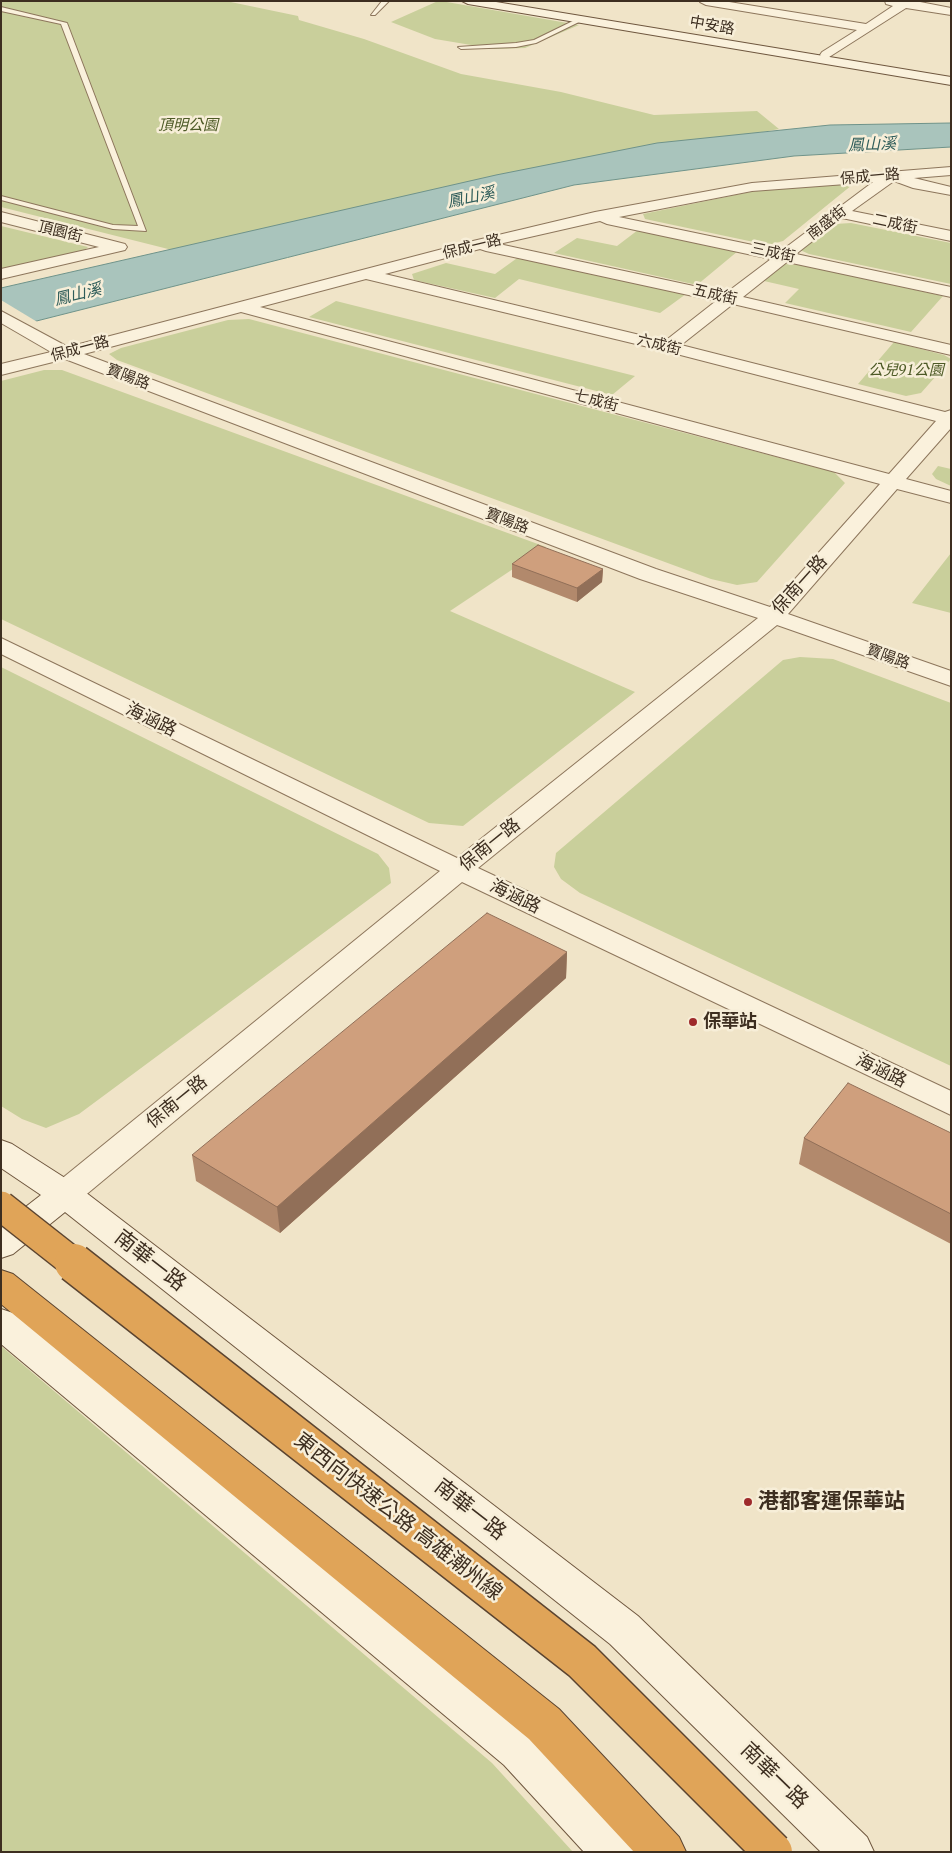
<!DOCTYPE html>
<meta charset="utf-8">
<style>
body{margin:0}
#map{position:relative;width:952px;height:1853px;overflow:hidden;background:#f0e4c8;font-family:"PT Serif",serif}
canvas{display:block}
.frame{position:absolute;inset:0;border:2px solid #3d2e20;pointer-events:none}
</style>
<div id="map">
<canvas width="952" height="1853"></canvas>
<div class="frame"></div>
</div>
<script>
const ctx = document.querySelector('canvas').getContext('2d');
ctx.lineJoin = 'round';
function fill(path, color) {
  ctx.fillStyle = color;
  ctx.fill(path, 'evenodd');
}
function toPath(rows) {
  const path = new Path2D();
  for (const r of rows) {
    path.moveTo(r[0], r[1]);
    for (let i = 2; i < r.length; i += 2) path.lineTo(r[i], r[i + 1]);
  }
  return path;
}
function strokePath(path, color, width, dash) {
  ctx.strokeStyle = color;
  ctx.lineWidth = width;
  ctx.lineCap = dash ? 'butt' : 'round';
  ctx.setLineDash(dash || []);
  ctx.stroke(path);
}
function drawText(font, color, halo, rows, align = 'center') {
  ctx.font = font + ' "PT Serif","Noto Sans TC",serif';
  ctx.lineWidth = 5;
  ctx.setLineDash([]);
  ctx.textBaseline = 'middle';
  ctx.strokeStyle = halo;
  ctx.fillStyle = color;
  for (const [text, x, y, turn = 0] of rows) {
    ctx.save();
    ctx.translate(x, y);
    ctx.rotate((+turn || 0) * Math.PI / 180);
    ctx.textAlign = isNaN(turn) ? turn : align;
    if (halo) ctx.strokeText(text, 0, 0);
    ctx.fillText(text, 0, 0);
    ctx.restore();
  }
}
fill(toPath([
 [1,1,226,1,298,16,299,20,364,39,461,74,561,92,654,115,757,111,779,129,475,184,188,254,1,207],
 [438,1,441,1,579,25,525,48,495,49,435,39,391,22],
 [818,182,850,182,852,185,783,241,768,245,645,219,643,214,750,192],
 [851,223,951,243,951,284,809,254,800,250,835,224],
 [1,226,88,247,84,251,1,270],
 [638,230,738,251,697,285,554,253,577,238,617,246],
 [520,256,686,294,660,313,519,279,495,298,414,280,412,274,446,263,495,274],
 [785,264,800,265,943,296,911,332,785,303,799,289,764,281],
 [336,301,635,376,612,395,309,317],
 [249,319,834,472,845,483,757,582,737,585,711,579,117,360,109,354,121,348,228,320],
 [894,342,944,355,951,359,921,393,906,396,858,384],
 [44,370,62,370,546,547,450,611,635,692,463,826,429,823,1,619,1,381],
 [938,466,951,469,951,486,936,479,932,474],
 [951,553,951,613,912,603],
 [800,657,833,659,951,703,951,1066,580,893,561,879,554,867,556,853,783,660],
 [1,667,378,854,389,868,391,883,79,1114,46,1128,22,1119,1,1106],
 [1,1346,492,1763,573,1852,1,1852]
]), '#c9cf9b');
const water = toPath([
 [951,123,951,147,794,156,574,185,1,330,1,288,496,175,657,143,830,125,951,123]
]);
fill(water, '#a9c4bc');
strokePath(water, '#6f938a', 1);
fill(toPath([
 [1,300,39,323,1,333]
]), '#f0e4c8');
const lane = toPath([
 [382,1,389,1,375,15,371,15,382,1],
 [1,7,67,23,146,231,113,229,1,200,1,196,113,225,138,226,61,24,1,11,1,7],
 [579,18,581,21,536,43,516,47,461,49,458,47,516,43,534,40,579,18]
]);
const street = toPath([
 [723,1,866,24,893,6,886,4,885,1,915,1,951,8,951,15,906,8,826,59,822,58,820,55,822,52,857,30,706,5,700,2,723,1],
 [951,167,951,175,914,178,951,187,951,195,913,188,894,181,852,211,951,231,951,241,842,218,796,254,951,287,951,297,787,262,743,297,951,345,951,355,733,304,681,345,945,412,951,410,951,428,906,479,951,491,951,503,897,489,788,614,951,671,951,686,777,625,478,868,951,1091,951,1115,462,882,76,1203,65,1207,54,1203,49,1194,54,1185,440,871,1,654,1,638,457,858,758,618,640,579,65,359,1,375,1,364,51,352,1,323,1,311,68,347,473,241,595,212,752,183,951,167],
 [873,182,781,251,619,217,752,191,873,182],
 [600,221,607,224,771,259,726,293,499,244,600,221],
 [480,249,486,251,716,301,665,341,385,274,480,249],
 [366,279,665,351,936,421,889,474,260,307,366,279],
 [241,312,880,484,770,607,656,569,84,354,241,312],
 [1,212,125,244,127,247,125,250,1,279,1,269,99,247,1,222,1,212]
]);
const secondary = toPath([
 [462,1,490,1,951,77,951,85,468,4,462,1],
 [1,1140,12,1144,76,1185,638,1616,867,1837,874,1852,821,1852,610,1644,65,1212,13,1254,1,1258,1,1226,41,1195,1,1168,1,1140],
 [1,1309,13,1313,534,1735,629,1837,636,1852,584,1852,504,1765,1,1344,1,1309]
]);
const highway = toPath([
 [1,1270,13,1274,559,1709,679,1837,686,1852,634,1852,529,1739,1,1304,1,1270]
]);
strokePath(lane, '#8d765c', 2);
strokePath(street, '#8d765c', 2);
strokePath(secondary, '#6f573f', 2);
strokePath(highway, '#5b4430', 2);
fill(lane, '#faf1dc');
fill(street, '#faf1dc');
fill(secondary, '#faf1dc');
fill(highway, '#e0a458');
const highwayBridgeFar1 = toPath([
 [1,1206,76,1265]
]);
const highwayBridge = toPath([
 [74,1263,582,1661,773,1852]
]);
strokePath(highwayBridgeFar1, '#5b4430', 32, []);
strokePath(highwayBridge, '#5b4430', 41, []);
strokePath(highwayBridgeFar1, '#e0a458', 29);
strokePath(highwayBridge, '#e0a458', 38);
fill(toPath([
 [512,564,603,569,602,582,577,602,512,577],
 [567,952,566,978,280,1233,196,1181,192,1155],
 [951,1133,951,1244,799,1164,804,1138]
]), '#b2896c');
fill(toPath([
 [603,569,602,582,577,602,577,588],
 [567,952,566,978,280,1233,277,1207]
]), '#916f58');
const building = toPath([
 [538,545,603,569,577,588,512,564,538,545],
 [487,913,567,952,277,1207,192,1155,487,913],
 [848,1083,951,1133,951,1214,804,1138,848,1083]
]);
fill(building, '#cf9f7d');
strokePath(building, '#916f58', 1);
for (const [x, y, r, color] of [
 [693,1022,5,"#9e2a2b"],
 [748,1502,5,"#9e2a2b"]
]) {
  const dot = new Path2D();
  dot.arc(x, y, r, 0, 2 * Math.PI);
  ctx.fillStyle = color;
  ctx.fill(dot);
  strokePath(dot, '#f7eed8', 2);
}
drawText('15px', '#3d2e20', '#f7eed8', [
 ["中安路",712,26,10],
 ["保成一路",870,177,-5],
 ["南盛街",827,223,-38],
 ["二成街",895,224,12],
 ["頂園街",60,232,14],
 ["保成一路",472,247,-14],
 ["三成街",773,253,12],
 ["五成街",715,295,13],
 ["六成街",659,345,14],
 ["保成一路",80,349,-15],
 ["寶陽路",128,377,21],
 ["七成街",596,401,15],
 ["寶陽路",507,521,21],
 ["寶陽路",888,657,20]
]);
drawText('italic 15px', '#4d5a26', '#f7eed8', [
 ["頂明公園",188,126],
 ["公兒91公園",906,371]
]);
drawText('italic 16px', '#2f5d5a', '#f7eed8', [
 ["鳳山溪",872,145,-2],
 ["鳳山溪",471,198,-12],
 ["鳳山溪",78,295,-14]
]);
drawText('18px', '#3d2e20', '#f7eed8', [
 ["保南一路",800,585,-48],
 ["海涵路",151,720,26],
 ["保南一路",490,845,-39],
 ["海涵路",515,897,26],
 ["海涵路",881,1071,26],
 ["保南一路",177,1102,-39]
]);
drawText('bold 18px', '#3d2e20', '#f7eed8', [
 ["保華站",703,1022]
], 'left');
drawText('21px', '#3d2e20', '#f7eed8', [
 ["南華一路",150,1261,38],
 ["南華一路",470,1510,38],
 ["東西向快速公路 高雄潮州線",398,1517,38],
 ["南華一路",774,1776,44]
]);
drawText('bold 21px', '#3d2e20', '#f7eed8', [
 ["港都客運保華站",758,1502]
], 'left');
</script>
